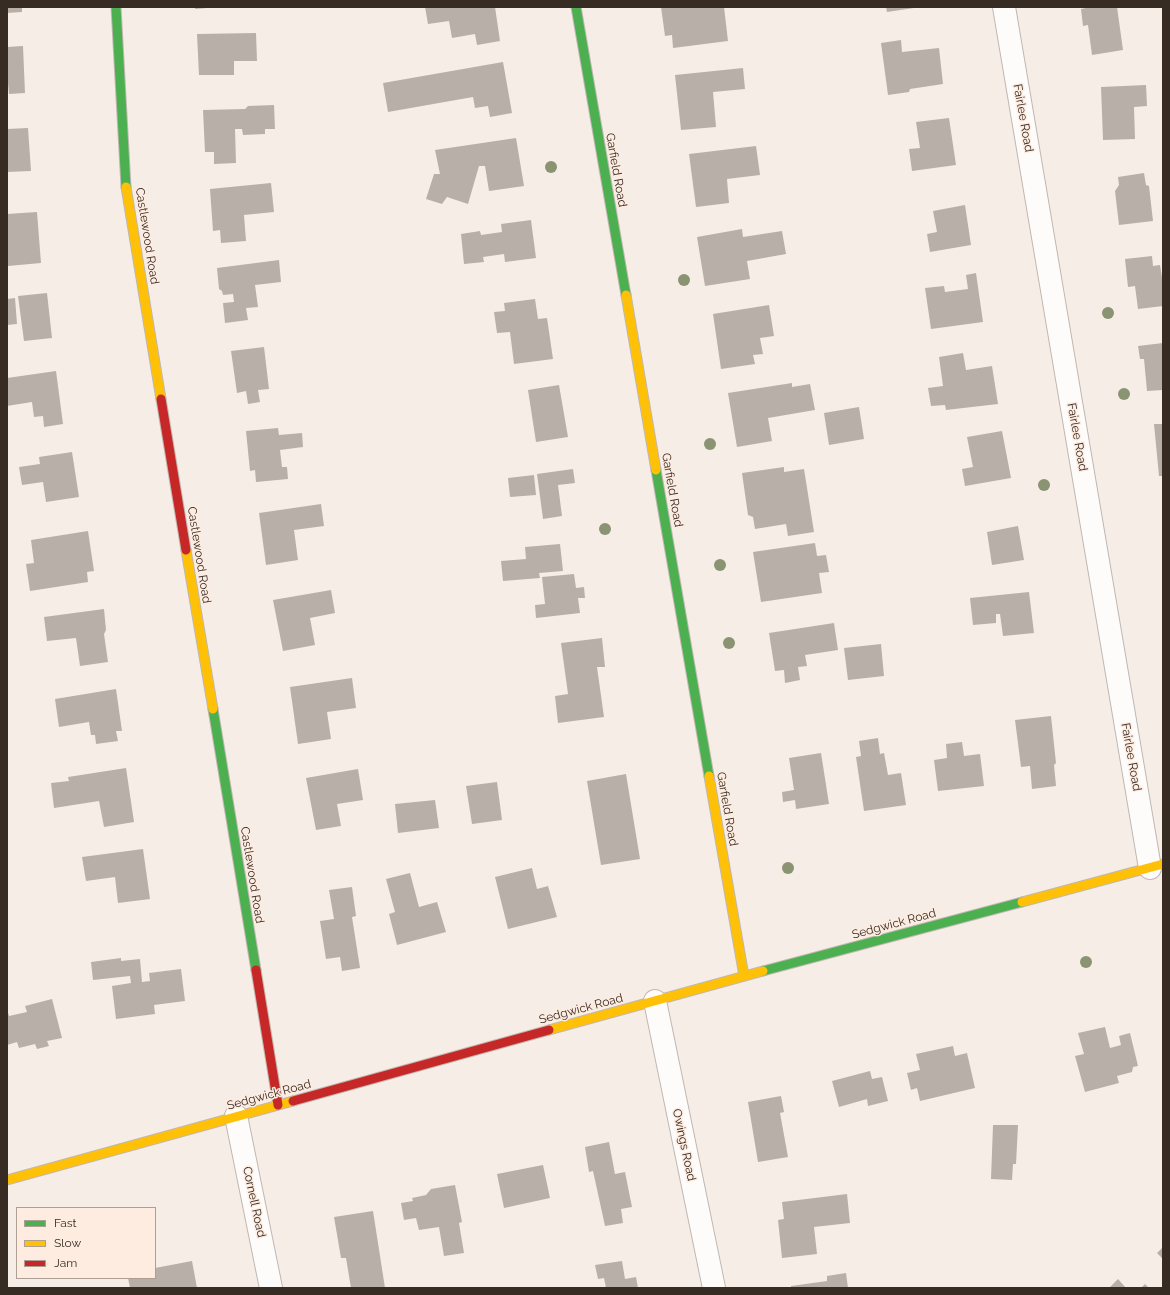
<!DOCTYPE html>
<style>
body{margin:0}
#map{position:relative;width:1170px;height:1295px;overflow:hidden;background:#f7ede7;font-family:Raleway,sans-serif}
canvas{display:block}
.frame{position:absolute;inset:0;border:8px solid #362c24;pointer-events:none}
.legend{position:absolute;left:16px;top:1207px;width:140px;height:72px;box-sizing:border-box;background:#feece0;border:1px solid #ae9f95;margin:0;padding:5px 7px;list-style:none;font-size:12px;color:#362c24}
.legend li{display:flex;align-items:center;gap:8px;height:20px}
.legend b{width:20px;border:1px solid #ae9f95}
</style>
<div id="map">
<canvas width="1170" height="1295"></canvas>
<div class="frame"></div>
<ul class="legend">
<li><b style="height:5px;background:#4caf50"></b>Fast</li>
<li><b style="height:5px;background:#ffc107"></b>Slow</li>
<li><b style="height:5px;background:#c62828"></b>Jam</li>
</ul>
</div>
<script>
const ctx = document.querySelector('canvas').getContext('2d');
ctx.lineJoin = 'round';
function fill(path, color) {
  ctx.fillStyle = color;
  ctx.fill(path, 'evenodd');
}
function toPath(rows) {
  const path = new Path2D();
  for (const r of rows) {
    path.moveTo(r[0], r[1]);
    for (let i = 2; i < r.length; i += 2) path.lineTo(r[i], r[i + 1]);
  }
  return path;
}
function strokePath(path, color, width, dash) {
  ctx.strokeStyle = color;
  ctx.lineWidth = width;
  ctx.lineCap = dash ? 'butt' : 'round';
  ctx.setLineDash(dash || []);
  ctx.stroke(path);
}
function drawText(font, color, halo, rows, align = 'center') {
  ctx.font = font + ' Raleway,sans-serif';
  ctx.lineWidth = 3;
  ctx.setLineDash([]);
  ctx.textBaseline = 'middle';
  ctx.strokeStyle = halo;
  ctx.fillStyle = color;
  for (const [text, x, y, turn = 0] of rows) {
    ctx.save();
    ctx.translate(x, y);
    ctx.rotate((+turn || 0) * Math.PI / 180);
    ctx.textAlign = isNaN(turn) ? turn : align;
    if (halo) ctx.strokeText(text, 0, 0);
    ctx.fillText(text, 0, 0);
    ctx.restore();
  }
}
fill(toPath([
 [7,7,22,7,22,12,7,13],
 [195,7,207,7,207,8,195,9],
 [425,7,495,7,500,41,477,45,475,34,452,38,449,21,428,24],
 [661,7,724,7,728,41,673,48,672,35,665,36],
 [886,7,914,7,914,8,887,12],
 [1091,7,1117,7,1123,50,1092,55,1088,25,1083,26,1081,9],
 [256,33,257,61,234,61,234,75,199,75,197,34],
 [901,40,902,52,939,48,943,84,910,89,909,92,888,95,881,43],
 [23,46,25,93,9,94,8,83,7,83,7,47],
 [503,62,512,113,490,117,488,106,475,108,473,97,388,112,383,83],
 [743,68,745,89,713,92,716,127,681,130,675,75],
 [1146,85,1147,106,1134,107,1135,139,1103,140,1101,87],
 [274,105,275,129,265,129,265,134,243,135,242,129,235,129,236,163,214,164,214,152,205,152,203,110,245,109,248,106],
 [949,118,956,165,912,171,909,149,920,148,916,122],
 [28,128,31,171,7,172,7,129],
 [516,138,524,186,489,191,485,166,479,166,468,204,447,197,442,204,426,199,434,174,440,174,435,150],
 [756,146,760,175,727,179,729,203,696,207,689,154],
 [1144,173,1146,185,1149,186,1153,221,1119,225,1115,191,1119,185,1118,177],
 [271,183,274,212,244,215,246,241,221,243,220,230,213,231,210,189],
 [965,205,971,245,930,252,927,234,937,232,933,211],
 [37,212,41,263,8,266,7,214],
 [531,220,536,258,505,262,504,254,483,257,484,262,464,264,461,234,480,231,481,235,502,232,501,224],
 [742,229,743,237,782,231,786,254,747,261,750,279,705,286,697,237],
 [1152,256,1153,266,1160,265,1163,284,1163,306,1138,309,1135,286,1128,287,1125,259],
 [279,260,281,282,255,285,258,307,246,308,248,320,225,323,223,303,234,302,233,294,223,295,222,291,219,289,217,268],
 [976,273,983,322,931,329,925,288,944,286,945,292,968,289,966,275],
 [47,293,52,338,24,341,18,296],
 [15,298,17,324,7,325,7,299],
 [535,299,538,319,547,318,553,359,514,364,510,332,497,333,494,312,505,311,504,303],
 [769,305,774,336,760,338,763,354,753,355,755,364,721,369,713,314],
 [1163,343,1163,390,1147,391,1144,359,1140,359,1138,346],
 [264,347,269,389,258,390,260,402,248,404,246,391,237,393,231,351],
 [963,353,966,370,992,366,998,404,946,410,945,405,931,406,928,388,943,386,939,357],
 [56,371,63,424,44,427,43,416,34,417,32,402,7,406,7,378],
 [792,383,792,387,810,384,815,410,768,418,772,441,737,447,728,393],
 [559,385,568,437,536,442,528,390],
 [859,407,864,439,829,445,824,413],
 [1154,424,1163,424,1163,476,1159,476],
 [278,428,279,435,302,433,303,447,280,450,282,467,287,467,288,479,256,482,255,470,250,471,246,431],
 [1002,431,1011,478,965,486,962,469,973,467,967,437],
 [72,452,79,497,46,502,43,482,22,485,19,467,40,464,39,457],
 [784,467,784,472,804,469,814,532,788,536,786,524,755,529,753,517,748,515,742,473],
 [573,469,575,483,558,485,562,516,543,519,537,474],
 [534,475,536,495,510,497,508,478],
 [321,504,324,526,294,530,298,560,266,565,259,513],
 [1018,526,1024,560,992,565,987,532],
 [88,531,94,571,87,572,88,582,30,591,26,564,34,563,31,540],
 [815,543,817,556,826,555,829,572,819,573,822,593,761,602,753,552],
 [560,544,563,571,539,573,540,578,503,581,501,561,526,559,525,547],
 [574,574,576,588,584,587,585,598,578,598,580,613,536,618,535,605,545,604,542,577],
 [331,590,335,613,310,618,315,645,283,651,273,600],
 [1029,592,1034,633,1003,636,1000,614,996,614,996,623,973,625,970,598],
 [104,609,106,630,104,634,108,662,80,666,76,638,47,641,44,617],
 [834,623,838,650,805,655,807,666,798,667,800,680,785,683,784,670,775,671,769,633],
 [602,638,605,667,597,667,604,717,558,723,555,696,568,694,561,643],
 [881,644,884,676,848,680,844,648],
 [352,678,356,708,327,712,331,739,298,744,290,687],
 [116,689,122,731,116,731,118,741,96,744,95,735,91,735,89,722,59,727,55,699],
 [1051,716,1056,763,1054,765,1056,786,1032,789,1030,766,1021,767,1015,720],
 [878,738,880,754,884,753,888,775,901,773,906,805,864,811,856,757,861,756,859,741],
 [962,742,964,756,980,754,984,786,938,791,934,760,947,758,946,744],
 [821,753,829,804,796,809,795,800,783,802,782,792,794,790,789,758],
 [126,768,134,822,104,827,99,801,54,808,51,783,69,781,68,777],
 [358,769,363,800,337,804,341,826,316,830,306,778],
 [626,774,640,859,601,865,587,781],
 [497,782,502,820,472,824,466,786],
 [435,800,439,828,398,833,395,804],
 [143,849,150,899,118,903,115,877,86,881,82,857],
 [532,868,537,889,548,886,557,917,508,929,495,877],
 [410,873,419,907,437,902,446,932,397,945,389,914,395,912,386,879],
 [352,887,356,916,352,917,360,968,342,971,340,957,326,959,320,921,334,919,329,890],
 [121,958,121,961,140,959,142,982,150,981,149,973,181,969,185,1001,154,1005,155,1014,116,1019,112,986,131,983,130,976,93,980,91,962],
 [52,999,62,1038,47,1041,49,1046,37,1049,35,1044,19,1048,17,1042,7,1045,7,1009,9,1016,27,1012,25,1006],
 [1105,1027,1110,1048,1121,1045,1119,1036,1130,1033,1138,1066,1133,1067,1132,1072,1117,1076,1119,1083,1085,1092,1075,1056,1084,1054,1078,1033],
 [953,1046,955,1056,967,1053,975,1088,920,1101,917,1088,911,1090,907,1073,920,1070,916,1054],
 [870,1071,872,1079,882,1077,888,1101,868,1106,867,1099,839,1107,832,1081],
 [781,1096,784,1112,780,1113,788,1157,758,1162,748,1102],
 [993,1125,1018,1125,1016,1164,1013,1164,1012,1180,991,1179],
 [609,1142,615,1174,625,1172,632,1207,621,1209,623,1223,605,1226,593,1171,589,1172,585,1147],
 [543,1165,550,1198,504,1208,497,1174],
 [455,1185,462,1222,459,1223,464,1253,444,1256,439,1227,419,1230,416,1218,404,1220,401,1203,413,1201,412,1198,426,1195,431,1189],
 [847,1194,850,1223,814,1227,817,1254,782,1258,778,1220,784,1219,782,1202],
 [373,1211,385,1288,351,1288,346,1258,341,1258,334,1217],
 [1163,1247,1163,1259,1157,1253],
 [192,1261,197,1288,130,1288,128,1278,155,1278,155,1268],
 [622,1261,625,1279,636,1277,638,1288,606,1288,604,1278,598,1279,595,1265],
 [846,1273,848,1288,791,1288,791,1286,827,1281,827,1276],
 [1118,1279,1126,1288,1109,1288],
 [1145,1284,1149,1288,1141,1288]
]), '#b9afa9');
const street = toPath([
 [1004,7,1150,868],
 [655,1001,714,1288],
 [236,1116,271,1288]
]);
const fast = toPath([
 [116,7,126,187],
 [576,7,626,295],
 [656,470,709,776],
 [213,709,256,970],
 [763,971,1022,902]
]);
const slow = toPath([
 [126,187,161,399],
 [626,295,656,470],
 [186,550,213,709],
 [709,776,744,976],
 [1022,902,1163,864],
 [549,1030,763,971],
 [7,1180,293,1101]
]);
const jam = toPath([
 [161,399,186,550],
 [256,970,278,1105],
 [293,1101,549,1030]
]);
strokePath(street, '#c1b7b1', 24);
strokePath(fast, '#c1b7b1', 11);
strokePath(slow, '#c1b7b1', 11);
strokePath(jam, '#c1b7b1', 11);
strokePath(street, '#fefcfb', 22);
strokePath(fast, '#4caf50', 9);
strokePath(slow, '#ffc107', 9);
strokePath(jam, '#c62828', 9);
ctx.fillStyle = '#8a9473';
for (const [x, y] of [
 [551,167],
 [684,280],
 [1108,313],
 [1124,394],
 [710,444],
 [1044,485],
 [605,529],
 [720,565],
 [729,643],
 [788,868],
 [1086,962]
]) {
  ctx.beginPath();
  ctx.arc(x, y, 6, 0, 2 * Math.PI);
  ctx.fill();
}
drawText('12px', '#362c24', '#feece0', [
 ["Fairlee Road",1023,118,80],
 ["Garfield Road",616,170,80],
 ["Castlewood Road",147,236,81],
 ["Fairlee Road",1077,437,80],
 ["Garfield Road",672,490,80],
 ["Castlewood Road",199,555,81],
 ["Fairlee Road",1131,757,80],
 ["Garfield Road",727,809,80],
 ["Castlewood Road",252,875,81],
 ["Sedgwick Road",894,924,-15],
 ["Sedgwick Road",581,1009,-15],
 ["Sedgwick Road",269,1095,-15],
 ["Owings Road",684,1145,78],
 ["Cornell Road",254,1202,78]
]);
</script>
